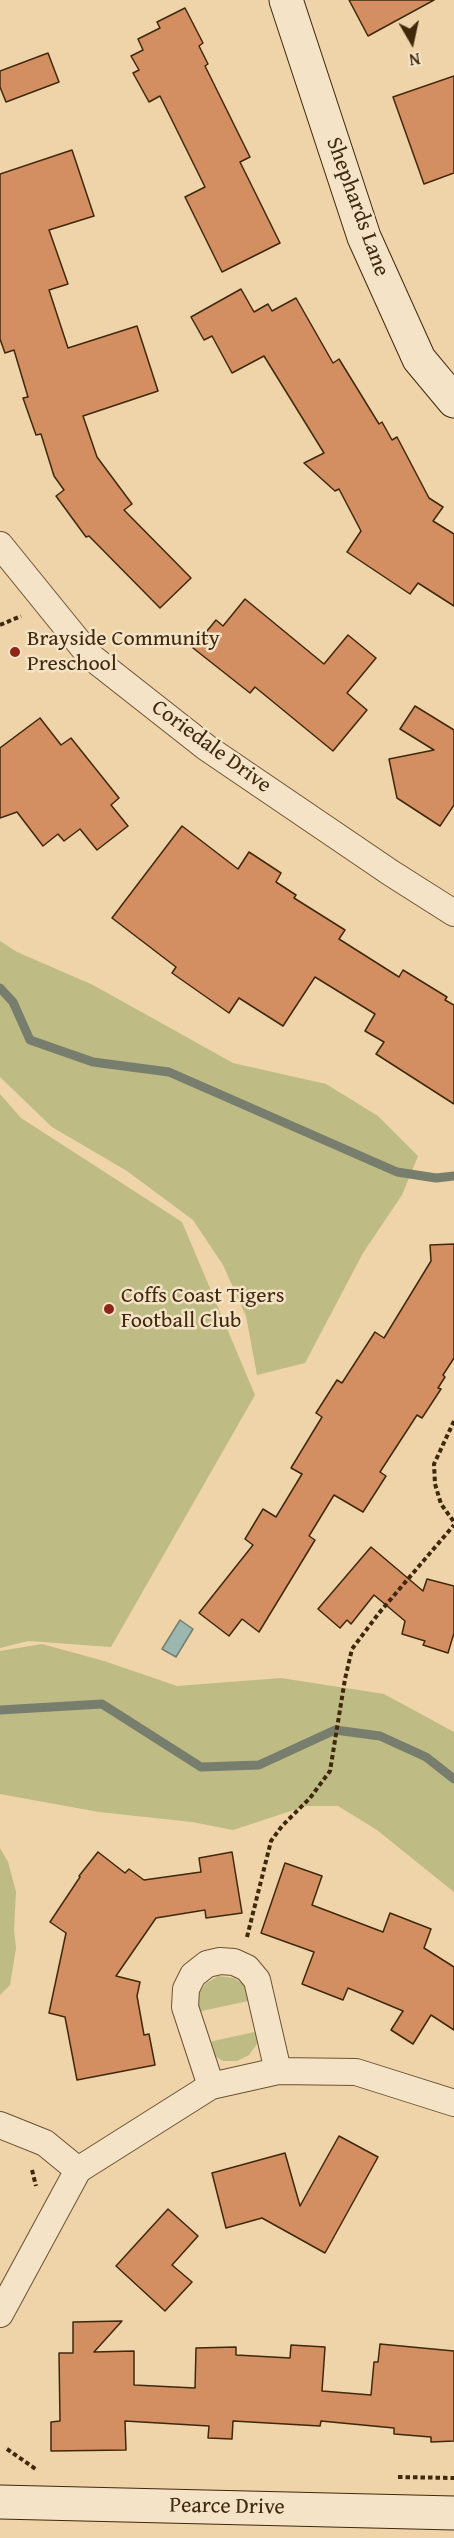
<!DOCTYPE html>
<style>
body{margin:0}
#map{position:relative;width:454px;height:2538px;overflow:hidden;background:#eed4a8;font-family:"Gentium Book Plus",serif}
canvas{display:block}
.north{position:absolute;left:382px;top:12px;width:60px;height:60px;-webkit-text-stroke:4px #f4e3c6;paint-order:stroke;rotate:171deg;font-size:16px;font-weight:700;line-height:24px;text-align:center;color:#40280c}
.north::after{content:'';display:block;margin:auto;width:21px;height:27px;background:#40280c;clip-path:polygon(50% 0,100% 100%,50% 72%,0 100%)}
</style>
<div id="map">
<canvas width="454" height="2538"></canvas>
<div class="north">N</div>
</div>
<script>
const ctx = document.querySelector('canvas').getContext('2d');
ctx.lineJoin = 'round';
function fill(path, color) {
  ctx.fillStyle = color;
  ctx.fill(path, 'evenodd');
}
function toPath(rows) {
  const path = new Path2D();
  for (const r of rows) {
    path.moveTo(r[0], r[1]);
    for (let i = 2; i < r.length; i += 2) path.lineTo(r[i], r[i + 1]);
  }
  return path;
}
function strokePath(path, color, width, dash) {
  ctx.strokeStyle = color;
  ctx.lineWidth = width;
  ctx.lineCap = dash ? 'butt' : 'round';
  ctx.setLineDash(dash || []);
  ctx.stroke(path);
}
function drawText(font, color, halo, rows, align = 'center') {
  ctx.font = font + ' "Gentium Book Plus",serif';
  ctx.lineWidth = 5;
  ctx.setLineDash([]);
  ctx.textBaseline = 'middle';
  ctx.strokeStyle = halo;
  ctx.fillStyle = color;
  for (const [text, x, y, turn = 0] of rows) {
    ctx.save();
    ctx.translate(x, y);
    ctx.rotate((+turn || 0) * Math.PI / 180);
    ctx.textAlign = isNaN(turn) ? turn : align;
    if (halo) ctx.strokeText(text, 0, 0);
    ctx.fillText(text, 0, 0);
    ctx.restore();
  }
}
fill(toPath([
 [0,941,17,952,93,985,233,1063,326,1084,378,1116,418,1156,402,1195,363,1253,305,1363,257,1375,246,1316,223,1265,193,1220,127,1171,52,1127,0,1077],
 [0,1094,21,1118,182,1222,255,1395,111,1647,28,1641,0,1648],
 [42,1644,104,1661,177,1686,281,1678,384,1694,454,1732,454,1892,377,1830,338,1806,306,1806,233,1830,192,1822,99,1812,0,1794,0,1651],
 [0,1848,8,1862,16,1892,14,1930,16,1948,10,1985,0,1995],
 [218,1976,234,1978,246,1986,253,2000,197,2012,197,1997,205,1984],
 [259,2031,257,2044,249,2055,237,2061,223,2061,212,2054,204,2043]
]), '#bebb84');
const water = toPath([
 [180,1620,193,1629,176,1657,162,1649,180,1620]
]);
fill(water, '#9bb7af');
strokePath(water, '#777e6e', 1.5);
strokePath(toPath([
 [0,988,13,1002,30,1040,93,1062,169,1072,397,1172,436,1178,454,1176],
 [0,1710,102,1704,201,1767,259,1765,335,1730,380,1736,426,1757,454,1779]
]), '#777e6e', 9);
const building = toPath([
 [349,0,434,0,368,36,349,0],
 [185,8,203,43,199,46,208,64,205,66,250,157,240,162,280,243,222,272,185,197,205,187,160,96,149,102,133,73,139,70,131,56,143,50,138,39,160,28,157,22,185,8],
 [48,53,59,82,6,102,0,87,0,71,48,53],
 [454,76,454,173,424,184,393,97,454,76],
 [72,150,94,216,49,230,68,284,49,290,68,348,137,326,158,391,83,416,97,457,132,504,124,510,191,578,160,608,89,536,86,537,56,496,64,490,54,476,41,434,36,435,23,398,28,397,14,350,5,353,0,339,0,174,72,150],
 [241,289,254,312,268,304,272,311,296,298,333,363,339,359,379,424,382,422,392,440,397,437,429,498,443,507,433,521,454,534,454,606,418,583,410,594,347,552,361,531,339,489,335,491,304,463,324,453,264,356,232,373,212,336,204,340,191,317,241,289],
 [245,599,324,664,348,635,376,658,347,693,367,710,333,751,255,687,250,693,193,648,216,620,223,626,245,599],
 [415,706,454,730,454,805,440,826,397,798,389,759,434,750,400,729,415,706],
 [40,718,61,745,71,738,119,798,111,805,128,826,97,850,80,829,64,841,58,834,43,846,17,812,0,818,0,748,40,718],
 [182,826,238,869,249,852,281,873,276,882,296,895,294,898,345,930,339,939,399,977,403,970,447,997,445,1000,454,1005,454,1104,376,1054,384,1042,365,1031,375,1014,315,977,283,1026,239,998,229,1013,172,973,176,967,112,918,182,826],
 [454,1244,454,1358,443,1375,445,1377,438,1388,441,1389,422,1418,417,1415,380,1472,386,1476,363,1512,334,1495,309,1536,315,1540,259,1632,242,1619,229,1636,199,1613,253,1545,245,1539,263,1509,276,1517,302,1474,291,1468,322,1417,316,1413,337,1380,342,1383,375,1332,384,1338,431,1261,430,1245,454,1244],
 [371,1547,423,1591,427,1579,454,1586,454,1633,448,1653,423,1645,425,1641,402,1634,405,1621,374,1595,351,1624,347,1620,340,1628,318,1609,371,1547],
 [98,1852,125,1873,129,1869,144,1880,201,1872,199,1858,232,1852,242,1913,206,1918,205,1910,156,1918,116,1976,140,1982,137,1996,144,2035,149,2034,155,2065,77,2080,65,2017,49,2013,66,1933,50,1922,80,1877,79,1876,98,1852],
 [285,1863,322,1876,312,1905,383,1932,390,1913,431,1929,424,1948,454,1967,454,2030,431,2015,413,2044,391,2030,403,2011,348,1988,343,2000,302,1984,314,1952,261,1933,285,1863],
 [339,2136,378,2157,325,2253,262,2218,226,2228,212,2173,285,2153,300,2206,339,2136],
 [168,2209,198,2236,172,2265,192,2282,165,2311,116,2266,168,2209],
 [122,2321,94,2352,134,2351,134,2385,195,2388,196,2348,236,2347,236,2355,290,2358,291,2345,325,2347,322,2391,371,2395,374,2362,378,2362,380,2344,454,2351,454,2441,431,2442,431,2437,394,2434,394,2428,321,2421,320,2426,233,2421,232,2439,208,2438,209,2426,125,2421,126,2450,51,2451,51,2422,60,2421,59,2353,73,2353,73,2322,122,2321]
]);
fill(building, '#d38f62');
strokePath(building, '#40280c', 1.5);
const street = toPath([
 [0,545,90,656,207,748,391,873,454,913],
 [211,2086,185,2007,186,1989,193,1975,207,1964,220,1961,234,1962,247,1968,257,1980,278,2071],
 [0,2125,45,2143,78,2170],
 [0,2314,78,2170,211,2086,278,2071,356,2072,454,2103]
]);
const secondary = toPath([
 [286,0,364,237,419,359,454,401],
 [0,2502,454,2513]
]);
strokePath(street, '#6c5333', 28);
strokePath(secondary, '#40280c', 35);
strokePath(toPath([
 [0,625,21,616],
 [454,1421,434,1464,435,1484,441,1504,454,1522],
 [247,1937,271,1841,282,1826,310,1798,330,1771,345,1679,352,1649,379,1613,454,1525],
 [32,2170,36,2186],
 [7,2449,37,2470],
 [398,2477,454,2478]
]), '#40280c', 4, [4.5, 3]);
strokePath(street, '#f4e3c6', 26);
strokePath(secondary, '#f4e3c6', 33);
for (const [x, y, r, color] of [
 [15,652,6,"#8f2418"],
 [109,1309,6,"#8f2418"]
]) {
  const dot = new Path2D();
  dot.arc(x, y, r, 0, 2 * Math.PI);
  ctx.fillStyle = color;
  ctx.fill(dot);
  strokePath(dot, '#f4e3c6', 2);
}
drawText('22px', '#40280c', '#f4e3c6', [
 ["Shephards Lane",357,207,70],
 ["Coriedale Drive",211,747,36],
 ["Pearce Drive",227,2507,1]
]);
drawText('22px', '#40280c', '#f4e3c6', [
 ["Brayside Community",27,639],
 ["Preschool",27,664],
 ["Coffs Coast Tigers",121,1296],
 ["Football Club",121,1321]
], 'left');
</script>
